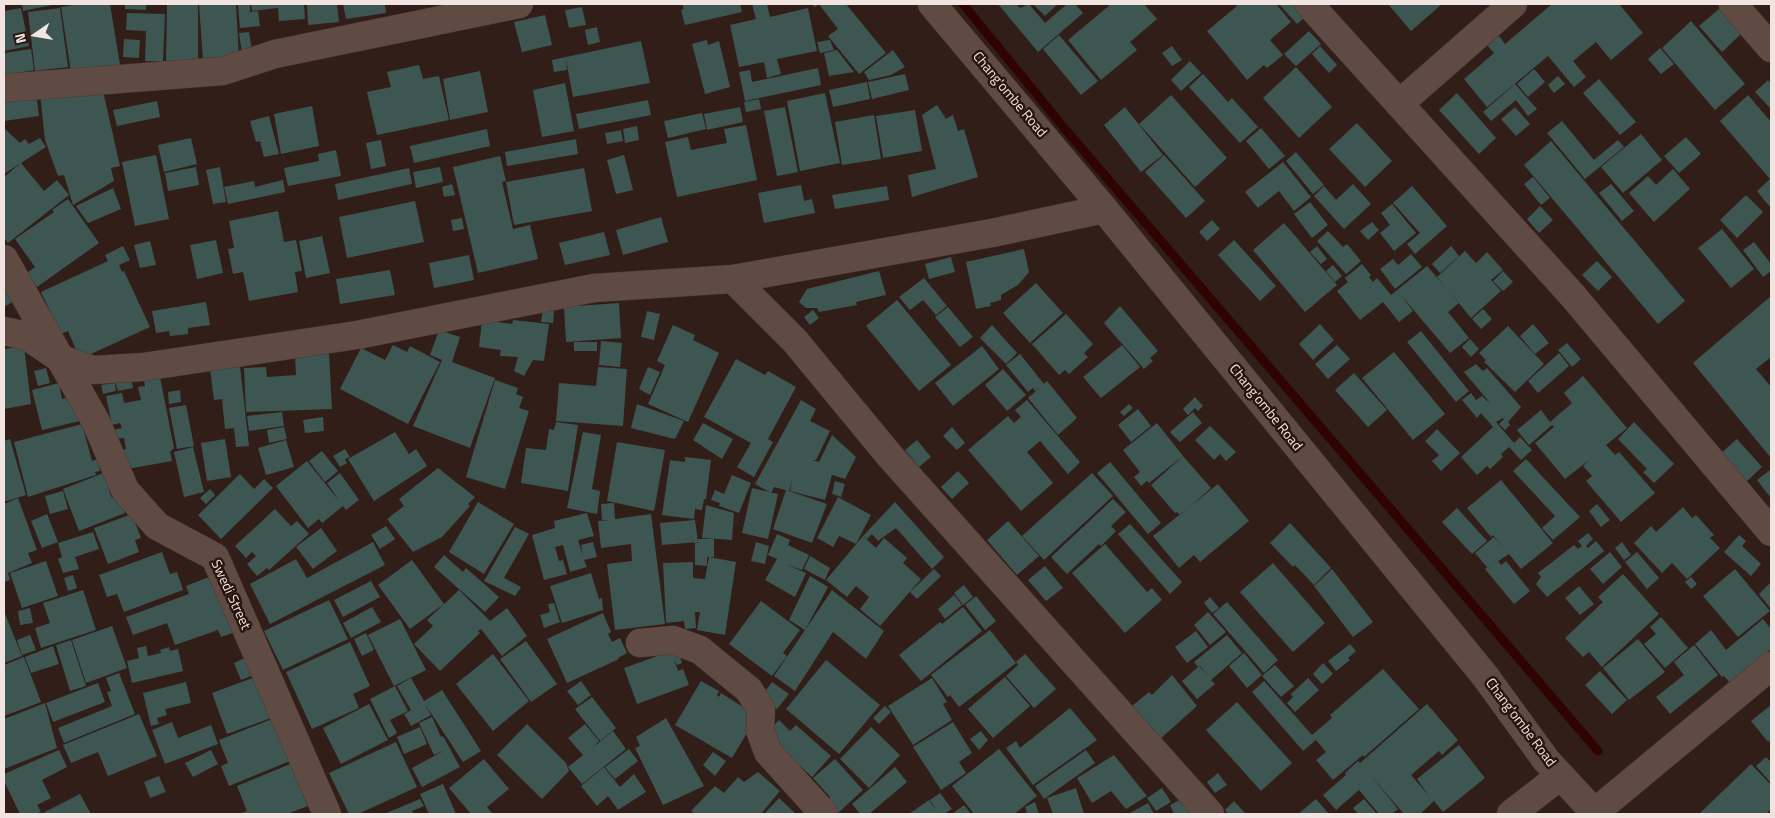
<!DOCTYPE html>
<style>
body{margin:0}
#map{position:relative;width:1775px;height:818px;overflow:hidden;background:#311e18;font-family:"Titillium Web",sans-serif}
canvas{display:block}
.frame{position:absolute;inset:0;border:5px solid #f2e5e1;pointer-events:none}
.north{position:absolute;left:10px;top:10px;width:50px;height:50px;-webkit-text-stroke:4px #27150f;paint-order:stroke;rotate:257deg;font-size:14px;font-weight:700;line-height:20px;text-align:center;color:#f2e5e1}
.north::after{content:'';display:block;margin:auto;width:18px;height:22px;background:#f2e5e1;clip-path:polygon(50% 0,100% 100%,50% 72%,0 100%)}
</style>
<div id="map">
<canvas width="1775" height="818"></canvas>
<div class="frame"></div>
<div class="north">N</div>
</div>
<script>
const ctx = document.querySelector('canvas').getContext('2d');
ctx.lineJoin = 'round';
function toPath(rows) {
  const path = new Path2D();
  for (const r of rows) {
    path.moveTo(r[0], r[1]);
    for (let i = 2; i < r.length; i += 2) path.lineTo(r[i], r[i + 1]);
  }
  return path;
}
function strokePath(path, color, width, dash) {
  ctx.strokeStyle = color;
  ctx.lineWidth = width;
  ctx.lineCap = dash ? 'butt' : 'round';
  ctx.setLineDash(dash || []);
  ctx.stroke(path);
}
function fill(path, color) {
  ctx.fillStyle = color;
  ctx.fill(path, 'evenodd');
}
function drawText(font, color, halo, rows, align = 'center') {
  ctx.font = font + ' "Titillium Web",sans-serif';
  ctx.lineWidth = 5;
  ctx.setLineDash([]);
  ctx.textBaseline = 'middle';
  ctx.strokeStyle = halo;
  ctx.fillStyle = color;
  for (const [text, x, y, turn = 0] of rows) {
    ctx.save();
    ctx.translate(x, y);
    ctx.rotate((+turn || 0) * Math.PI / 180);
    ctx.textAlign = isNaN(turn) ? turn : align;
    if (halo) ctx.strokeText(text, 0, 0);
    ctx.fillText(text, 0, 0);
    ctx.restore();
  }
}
strokePath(toPath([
 [963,4,1065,129,1598,751]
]), '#2f0400', 9);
fill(toPath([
 [22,4,52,4,52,5,23,11],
 [80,4,110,4,120,65,71,72,61,7],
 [125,4,146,4,146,10,125,9],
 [167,4,198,4,198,64,166,63],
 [199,4,236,4,239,58,203,61],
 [250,4,250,12,258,11,260,26,240,28,238,5],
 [251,4,304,4,305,19,279,21,278,8,252,11],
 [319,4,337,4,339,22,308,25,307,5],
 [343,4,385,4,386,13,346,19],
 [682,4,740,4,742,12,685,25,681,10,684,9],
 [752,4,767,4,770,17,808,8,817,51,777,59,781,74,767,78,764,62,739,67,730,25,756,19],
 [812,4,846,4,886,53,859,74,828,36,838,29,819,4,815,7],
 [998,4,1016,4,1020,8,1029,4,1045,23,1067,4,1075,4,1083,13,1038,52],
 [1033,4,1058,4,1045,16],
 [1111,4,1144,4,1157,19,1130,42,1137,50,1101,80,1068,40],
 [1236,4,1276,4,1291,22,1270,40,1283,55,1267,68,1264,65,1247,80,1207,31,1237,6],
 [1279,4,1299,4,1308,14,1297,24],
 [1388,4,1442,4,1411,31],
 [1552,4,1619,4,1643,33,1611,60,1596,42,1573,61,1586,77,1574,87,1548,56,1487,107,1464,79,1494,53,1485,43,1497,33,1505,44],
 [582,7,586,25,569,28,565,10],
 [21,8,29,46,4,51,4,11],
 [60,8,68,67,35,71,28,12],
 [1719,9,1741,34,1722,52,1699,26],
 [127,13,165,14,163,62,145,61,146,31,126,30],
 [545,15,552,45,522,52,514,22],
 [1691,21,1745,84,1715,110,1662,48],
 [597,27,600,42,588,45,585,30],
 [1309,31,1321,44,1296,66,1284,54],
 [249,32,252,51,242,53,239,33],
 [1059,35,1098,81,1081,95,1043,49],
 [124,39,140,40,139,58,123,57],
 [707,40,708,45,719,41,730,87,705,94,692,44],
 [830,40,834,50,820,53,817,42],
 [641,41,650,83,573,97,566,59,567,70,554,72,552,60],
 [1172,46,1182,60,1172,66,1162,53],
 [1320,46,1337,65,1329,73,1312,54],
 [1660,48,1674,64,1661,74,1648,59],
 [31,49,34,70,17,73,17,75,4,75,4,53],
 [837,50,854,72,829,76,824,53],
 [893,50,905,67,891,75,869,80,864,72],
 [1190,61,1201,73,1181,91,1171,80],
 [419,65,423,79,439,76,449,120,377,135,367,92,391,87,387,72],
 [1296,67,1332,107,1299,138,1263,98],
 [818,68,821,85,745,101,739,72,750,70,752,82],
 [1534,69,1545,82,1528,97,1517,84],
 [480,71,488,112,450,120,443,79],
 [905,74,909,90,872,99,868,82],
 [1203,74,1228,102,1232,98,1258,127,1240,143,1189,87],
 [1558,76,1565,84,1554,93,1548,85],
 [1599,79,1636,122,1620,135,1583,93],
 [1768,80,1771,84,1771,109,1755,92],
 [867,82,870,99,833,107,829,90],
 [565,83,574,131,542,137,533,90],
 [1515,84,1537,109,1528,116,1516,100,1491,121,1483,112],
 [71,88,73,97,103,91,120,166,111,168,114,181,73,205,64,175,58,176,45,140,40,93],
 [36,92,39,116,4,121,4,97],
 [825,93,840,163,800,171,787,101],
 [1457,93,1496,138,1479,154,1439,110],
 [1171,95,1227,158,1195,187,1165,153,1167,152,1165,153,1139,124],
 [1748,95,1771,122,1771,204,1769,206,1757,191,1770,179,1720,121],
 [759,99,761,109,746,112,744,102],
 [648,100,651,115,579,129,576,114],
 [157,101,160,117,117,126,113,110],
 [937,105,946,119,953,115,958,131,964,129,978,177,912,197,908,175,936,169,922,115],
 [312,106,319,146,281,154,274,114],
 [740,107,743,122,707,130,704,114],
 [785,107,798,172,777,176,764,111],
 [1125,107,1163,155,1141,172,1104,125],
 [1515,107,1530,124,1516,136,1501,119],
 [915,110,922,151,883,158,876,116],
 [702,113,706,129,668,138,664,121],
 [874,115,881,159,842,165,835,122],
 [269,116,279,154,264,157,260,141,256,142,250,121],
 [1562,121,1594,160,1618,140,1624,147,1585,179,1547,133],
 [1357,123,1392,161,1365,187,1329,149],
 [746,125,757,180,677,197,665,142,688,137,691,150,727,143,724,129],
 [637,126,639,140,625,143,623,129],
 [4,128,20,143,25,139,29,144,40,138,46,147,4,174],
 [1261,128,1285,156,1269,169,1246,141],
 [487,129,490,146,414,163,410,146],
 [621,130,623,141,607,144,605,133],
 [1641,134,1662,160,1623,193,1601,167],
 [1686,137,1701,154,1679,173,1664,156],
 [191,138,197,164,164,172,158,145],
 [576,139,578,154,507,166,505,152],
 [381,140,386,166,371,169,366,143],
 [1551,141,1685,301,1658,324,1524,165],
 [336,150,341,176,288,186,284,168,319,161,318,154],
 [1296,152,1324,185,1313,194,1286,161],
 [156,155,169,219,135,226,122,162],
 [624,155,633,190,616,194,607,160],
 [1164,155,1205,201,1186,218,1145,172],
 [500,156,506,181,502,182,513,229,530,225,538,259,478,273,453,167],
 [1283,162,1311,197,1294,211,1279,191,1258,208,1245,192],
 [21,163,44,191,57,180,69,195,8,243,4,238,4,177],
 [196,167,199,185,168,191,165,173],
 [220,167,226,202,213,204,206,170],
 [440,167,443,182,416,188,413,172],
 [409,168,412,184,338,200,335,184],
 [584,168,592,211,514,225,506,182],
 [1673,169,1690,189,1654,222,1629,193,1648,176,1656,185],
 [1533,177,1550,198,1541,205,1524,184],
 [283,180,285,192,228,204,224,187,254,181,255,187],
 [452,184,455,195,444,197,442,187],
 [1353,184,1371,204,1344,229,1314,196,1324,186,1336,200],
 [1611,184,1634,211,1622,221,1599,193],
 [801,185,804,201,812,199,815,213,764,223,758,193],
 [887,186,889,200,835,209,832,195],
 [1412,186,1447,226,1415,254,1407,244,1420,233,1393,203],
 [113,188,121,209,88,223,76,206],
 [1746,195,1763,212,1737,238,1720,220],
 [68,199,99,243,37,287,27,273,35,267,15,239,54,212,52,210],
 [415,201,424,242,347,258,339,217],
 [1310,202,1328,225,1312,238,1294,214],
 [1392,204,1416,233,1394,251,1380,233,1390,225,1381,213],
 [1540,206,1553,220,1539,233,1527,219],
 [278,211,284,242,296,240,302,271,295,272,298,292,249,301,243,272,233,274,228,249,234,248,229,221],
 [661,217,668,242,623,255,616,230],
 [462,218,464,229,453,231,451,220],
 [1212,220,1220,229,1207,241,1199,232],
 [1372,222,1379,230,1368,240,1360,231],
 [1284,223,1337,285,1305,312,1253,250],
 [1722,229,1754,269,1731,288,1698,248],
 [1328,231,1343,247,1347,244,1361,261,1346,274,1317,241],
 [604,232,610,255,565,265,559,243],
 [322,236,330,273,306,278,299,241],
 [216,240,223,273,197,279,190,245],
 [1234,240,1276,286,1260,301,1218,255],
 [150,241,156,265,140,268,134,245],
 [1754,242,1771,264,1771,271,1763,277,1743,250],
 [123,246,130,260,119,265,122,272,124,271,150,327,80,359,68,331,61,334,41,292,108,261,105,255],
 [1317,246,1327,259,1321,264,1310,252],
 [1451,246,1459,256,1440,273,1432,264],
 [1024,249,1029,272,1018,285,1001,295,1001,300,990,303,991,306,976,309,966,262],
 [1465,251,1476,263,1487,252,1503,270,1491,280,1501,291,1471,318,1437,277],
 [1411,254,1422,267,1395,289,1380,269,1393,259,1398,265],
 [469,255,474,280,434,288,429,263],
 [951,257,955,272,929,279,925,264],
 [1597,261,1612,277,1598,291,1582,275],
 [1362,264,1371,275,1369,277,1373,282,1377,278,1391,295,1427,266,1459,303,1448,312,1469,338,1450,353,1401,295,1413,311,1399,322,1383,302,1360,320,1337,291,1348,282,1345,278],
 [1333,265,1342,276,1335,282,1326,271],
 [390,270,395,295,340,304,336,279],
 [879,271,886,295,856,302,857,305,819,312,817,308,806,308,799,302,807,289],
 [1503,271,1513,282,1503,291,1493,281],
 [924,278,947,306,936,315,923,300,910,310,899,297],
 [1036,283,1063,313,1030,343,1003,313],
 [11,285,19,298,4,307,4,290],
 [1771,296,1771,357,1756,369,1771,387,1771,458,1693,363],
 [897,300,951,365,919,391,866,326],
 [206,302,210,325,188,328,188,334,170,336,169,331,156,333,152,311],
 [619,303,621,338,566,342,564,307],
 [1120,306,1158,351,1150,358,1153,361,1144,369,1104,323],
 [948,307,973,337,960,347,935,317],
 [543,309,554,311,553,323,541,322],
 [1483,309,1492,319,1481,329,1472,319],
 [813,310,819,318,810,325,804,317],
 [647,311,660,314,654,340,641,337],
 [1066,314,1093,344,1084,353,1088,357,1069,374,1065,370,1059,375,1032,344],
 [482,320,512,324,513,320,549,324,544,361,533,360,524,376,514,371,518,357,500,356,501,350,479,347],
 [1320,324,1334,340,1313,360,1299,344],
 [1533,324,1549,343,1535,354,1520,336],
 [673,325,695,335,693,340,719,353,688,422,648,404,665,365,657,361],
 [992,325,1017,353,1006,364,980,338],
 [1508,326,1544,364,1515,392,1484,362,1486,360,1479,353],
 [439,330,460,337,452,362,495,378,470,448,413,426,442,360,430,355],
 [1421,331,1469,391,1456,402,1407,342],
 [1470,339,1479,349,1471,357,1462,347],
 [601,341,622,343,620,367,599,365],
 [574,342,597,342,597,351,574,351],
 [1567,343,1581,359,1572,367,1558,350],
 [393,345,407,352,410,346,440,362,408,424,340,389,361,348,385,360],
 [1122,345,1140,367,1101,398,1083,377],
 [1337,345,1350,359,1328,379,1315,364],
 [24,346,31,404,4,409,4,349],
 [982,346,999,369,953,406,935,383],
 [1394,352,1445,414,1413,440,1362,378],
 [1559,353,1569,366,1538,393,1528,381],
 [329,354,332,409,246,412,244,368,266,367,267,377,296,375,295,355],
 [1020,354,1044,384,1035,391,1033,388,1028,392,1006,365],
 [736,359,765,375,768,371,796,387,768,439,773,442,754,477,737,467,751,443,704,417],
 [1476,364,1483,371,1487,368,1521,407,1508,422,1510,425,1505,430,1499,424,1504,419,1498,412,1503,418,1496,422,1514,443,1520,437,1532,450,1521,460,1509,447,1501,454,1503,457,1490,469,1487,466,1477,475,1461,457,1493,427,1481,413,1477,418,1462,400,1471,393,1476,400,1482,396,1491,404,1464,372],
 [240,366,249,446,236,447,234,428,225,429,222,399,214,400,210,369],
 [598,367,627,369,623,426,556,421,559,383,596,386],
 [648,367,660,372,650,395,639,389],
 [46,368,50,383,38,386,34,371],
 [1003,369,1026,395,1007,411,985,385],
 [1354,373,1387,410,1368,427,1335,390],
 [1583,376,1627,428,1606,445,1615,455,1619,452,1655,493,1621,522,1586,481,1592,476,1583,466,1589,460,1565,479,1535,443,1554,427,1552,425,1529,445,1517,430,1541,410,1550,422,1572,403,1564,393],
 [131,377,133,388,118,391,115,381],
 [160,377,174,448,170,452,172,461,127,469,123,450,126,449,124,438,115,439,113,430,122,428,120,423,112,425,106,396,122,393,124,403,141,400,138,387,145,386,144,380],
 [495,380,518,388,516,394,523,397,519,408,529,411,505,489,466,477],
 [1047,381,1077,418,1058,435,1028,398],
 [59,383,62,399,78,395,84,420,42,430,32,390],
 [115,383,116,391,103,394,101,385],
 [180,390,181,402,169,404,168,392],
 [1195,397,1203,406,1198,411,1195,408,1188,415,1183,409],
 [801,400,816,409,810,421,830,431,816,460,812,460,819,462,832,435,856,457,845,479,832,475,825,500,790,491,792,480,789,491,774,487,771,493,755,484],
 [1027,400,1080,462,1068,474,1040,441,1027,452,1053,483,1021,511,968,450,1008,416,1014,423,1021,417,1015,410],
 [637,404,684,421,675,439,631,428],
 [1129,404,1133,408,1124,416,1120,412],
 [186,405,194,446,177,449,169,408],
 [1138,409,1151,426,1131,442,1118,425],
 [282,412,284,426,249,431,247,416],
 [1193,412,1202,423,1180,442,1170,432],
 [323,417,324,431,305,433,303,420],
 [556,422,578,425,568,491,521,483,526,448,546,450,549,429,554,430],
 [1634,422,1674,464,1654,483,1643,472,1647,469,1618,439],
 [703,423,733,439,722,459,693,440],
 [1157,423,1183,456,1149,483,1147,481,1141,486,1134,477,1140,472,1123,450],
 [82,424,92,461,98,459,100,471,95,472,96,475,28,497,14,442],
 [1210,426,1236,452,1226,461,1220,454,1214,460,1195,440],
 [284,427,287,439,269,443,267,430],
 [952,427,965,443,957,450,943,436],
 [1437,429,1460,453,1441,471,1432,461,1439,455,1425,441],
 [395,432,409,454,416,449,427,466,374,501,348,459],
 [583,432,601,435,592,489,600,491,597,514,567,508],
 [10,439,26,495,4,502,4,441],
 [225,439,231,477,207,481,201,443],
 [1737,439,1762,467,1746,482,1720,454],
 [286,440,294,467,266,475,258,448],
 [917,440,931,457,919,467,905,450],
 [617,442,665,450,654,511,607,501],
 [193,447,204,492,184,497,174,452],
 [345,449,350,457,345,459,347,463,340,467,333,456],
 [322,451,338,471,325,482,309,461],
 [1183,456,1211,488,1180,515,1177,512,1175,513,1151,485],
 [685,457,711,460,706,499,704,499,702,510,695,509,694,519,662,515,670,460,685,462],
 [1526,459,1580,517,1553,540,1542,528,1555,516,1513,471],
 [307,461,340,502,327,483,340,473,359,500,346,510,343,506,322,523,319,519,308,528,276,486],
 [1110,462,1161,523,1148,534,1097,473],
 [438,468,475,497,468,504,470,506,442,537,413,552,387,519,404,506,399,499],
 [1770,470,1771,471,1771,498,1757,480],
 [958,471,969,483,952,499,941,487],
 [106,472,113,489,109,491,112,498,118,496,125,513,79,531,63,489],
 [1092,473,1113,496,1044,560,1022,536],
 [240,474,254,489,264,479,273,488,221,539,198,515],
 [732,475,751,483,739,513,719,506,720,503,711,500,715,490,724,494],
 [1501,480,1553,543,1521,569,1509,554,1498,561,1501,565,1506,561,1530,591,1514,604,1485,569,1498,558,1487,567,1475,553,1494,537,1505,549,1493,535,1491,537,1467,508],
 [835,481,845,484,841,497,832,494],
 [1218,484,1249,521,1200,562,1194,555,1179,568,1153,536],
 [752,488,778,494,768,539,742,533],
 [210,489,215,495,206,504,200,498],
 [786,490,827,504,812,543,773,529],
 [63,491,68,509,50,514,45,496],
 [838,497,871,515,856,544,839,536,833,547,817,538],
 [18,498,37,550,28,553,32,563,8,573,10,580,4,582,4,504],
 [1113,499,1126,512,1111,526,1116,531,1101,546,1099,544,1067,574,1051,557],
 [478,502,514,524,484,574,449,552],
 [895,502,944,557,932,569,896,528,878,541,872,534,867,539,863,536],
 [614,503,615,519,651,514,665,624,615,630,607,564,632,561,631,544,601,548,598,521,610,520,602,520,601,504],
 [1597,504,1610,520,1601,527,1589,511],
 [706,505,734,513,732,540,702,538],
 [1683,507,1692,518,1696,515,1714,535,1710,538,1720,548,1687,579,1672,563,1662,573,1634,543,1651,526,1656,532],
 [1457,508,1487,541,1472,554,1442,522],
 [275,509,291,526,297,521,309,534,269,570,267,568,257,576,247,564,256,556,252,552,246,558,235,546],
 [587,513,594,536,578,540,583,556,581,545,593,542,597,557,584,560,587,567,570,572,563,545,555,547,559,561,563,560,567,574,544,580,532,535,555,528,554,521],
 [47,514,58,542,42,548,31,521],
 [132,514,141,538,135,540,139,552,108,564,94,528],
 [695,520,698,542,662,545,660,523],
 [1008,521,1039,556,1017,575,987,540],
 [1290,523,1331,568,1314,585,1295,565,1293,567,1270,543],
 [1130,524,1182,582,1170,594,1118,534],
 [386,526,395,539,380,549,371,535],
 [515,527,529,534,504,578,521,587,515,596,484,581],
 [321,528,337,551,313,569,296,547],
 [93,532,99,549,75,557,79,569,63,573,58,559,62,557,58,543],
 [1588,533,1593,539,1586,546,1588,548,1596,541,1604,551,1547,597,1536,584,1541,577,1538,573,1574,545,1578,549,1582,546,1578,541],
 [777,534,790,540,788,545,809,555,802,570,786,564,806,573,795,597,765,580,777,559,768,555],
 [1739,535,1746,541,1742,546,1761,564,1751,576,1724,552],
 [863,536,876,548,884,538,907,558,903,563,921,579,880,626,860,609,869,597,856,586,847,597,826,580],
 [698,539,714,539,714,557,705,557,707,557,707,566,695,565,695,542,698,543],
 [373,542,385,565,270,624,250,584,296,559,307,578],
 [756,542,769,546,765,564,751,561],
 [1622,542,1631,555,1624,560,1615,548],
 [1105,544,1147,592,1152,588,1162,600,1125,633,1072,573],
 [162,552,170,574,177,572,183,590,124,612,117,594,107,597,99,575],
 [1610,552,1622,567,1603,584,1590,569],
 [1637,552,1659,578,1647,589,1625,562],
 [444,555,463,572,466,568,499,597,485,612,434,567],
 [810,556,830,568,825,580,804,569],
 [709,557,736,562,725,635,697,630,700,612,695,612,696,628,685,629,684,621,666,623,663,563,693,562,693,578,705,579],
 [412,560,444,604,410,629,378,585],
 [46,561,58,596,22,608,10,573],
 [1273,563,1325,623,1293,652,1240,592],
 [1045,566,1063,588,1046,601,1028,580],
 [934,569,941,576,917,599,910,592],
 [1332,569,1373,622,1353,637,1314,586],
 [1735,569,1770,611,1738,637,1703,596],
 [591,573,599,599,602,598,603,610,562,623,550,586],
 [217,574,238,631,221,637,218,630,175,645,167,623,133,635,126,617,189,594,186,586],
 [1623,574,1659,614,1602,667,1589,652,1583,657,1565,638,1603,602,1598,597],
 [73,575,77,588,68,591,64,578],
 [810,576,828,587,805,630,789,620],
 [1691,577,1697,584,1691,589,1685,582],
 [371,581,380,597,343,617,334,600],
 [1771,582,1771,609,1759,594],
 [964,585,973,597,963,605,954,593],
 [1579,586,1594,604,1580,615,1565,598],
 [83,590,96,630,41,648,35,628,50,623,43,603],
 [459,590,490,621,507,608,527,636,502,656,481,629,478,631,480,633,440,671,414,644,433,626,427,620],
 [832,590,884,631,866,659,833,632,795,691,774,676],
 [954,595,962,605,945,619,938,609],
 [976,596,996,621,985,630,965,605],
 [1210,597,1219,608,1212,613,1204,603],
 [329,600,348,639,283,670,264,631],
 [761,601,800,630,783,653,787,656,772,676,729,644],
 [1227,602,1278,660,1264,673,1213,614],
 [554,603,560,622,544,628,540,615,550,612,548,604],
 [372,607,381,622,351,638,343,623],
 [963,607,982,631,921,681,899,655,940,622,942,624],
 [30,608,33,623,20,625,18,611],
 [4,611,22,656,4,663],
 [1208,612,1226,632,1210,645,1194,625],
 [603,613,611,632,608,634,612,642,620,638,627,653,618,658,619,659,567,683,547,639],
 [1661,617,1688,648,1665,668,1644,644,1656,634,1650,627],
 [400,619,426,670,394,686,368,635],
 [1763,619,1771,629,1771,649,1730,683,1724,676,1722,677,1695,644,1711,630,1726,650],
 [112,626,127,668,86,683,72,640],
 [990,630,1016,663,959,707,950,695,948,697,931,675],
 [1196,631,1208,647,1187,663,1175,647],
 [366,633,374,650,362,656,354,639],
 [30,635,36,650,22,655,17,640],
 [1227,635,1242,653,1211,680,1215,684,1197,699,1182,681,1199,666,1209,677,1200,666,1198,667,1194,662],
 [1638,639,1665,672,1629,700,1603,668],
 [71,640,86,686,70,691,56,645],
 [526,641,557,684,531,702,500,659],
 [350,642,370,686,353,694,359,708,312,729,286,672],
 [1350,644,1356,651,1348,658,1350,660,1336,671,1328,661],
 [1694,645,1718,675,1670,714,1656,697,1684,675,1674,662],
 [53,646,59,664,31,673,25,657],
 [146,646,148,656,161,653,160,650,169,647,170,651,178,649,183,671,132,683,127,661,139,658,137,648],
 [677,649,682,663,677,665,674,659,678,671,683,669,689,685,637,704,624,668],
 [1244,653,1262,675,1247,688,1229,666],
 [253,654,261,672,241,680,234,663],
 [493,654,529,701,493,731,456,684],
 [1025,654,1056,689,1034,708,1006,676,1018,665,1016,662],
 [24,657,41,702,4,716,4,665],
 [826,660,880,705,839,754,786,709],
 [1323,663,1333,674,1322,684,1313,674],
 [1275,665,1294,686,1281,697,1262,676],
 [1383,669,1419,709,1364,757,1363,755,1333,780,1316,760,1326,752,1316,740,1303,751,1252,692,1264,681,1312,735,1332,718,1330,715],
 [1600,671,1627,700,1612,714,1585,685],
 [119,673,135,714,64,743,58,728,112,706,107,692,111,691,106,678],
 [1172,675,1197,706,1160,739,1132,706,1149,692,1152,695],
 [258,676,274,717,227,734,212,693],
 [1005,677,1030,706,993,738,968,709],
 [411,678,424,701,442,690,481,751,463,762,425,704,431,715,411,726,404,714,411,710,397,686],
 [932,678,947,702,943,704,952,720,913,745,888,706],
 [1308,678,1319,690,1295,712,1287,703,1293,697,1291,694],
 [581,681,591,695,578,705,567,691],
 [701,681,719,691,717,695,719,697,721,693,757,716,732,758,675,725],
 [186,682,191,703,165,709,167,715,157,718,159,724,151,726,143,693],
 [772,682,789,694,777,709,761,697],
 [98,683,105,702,53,722,46,703],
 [395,686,408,711,390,720,397,733,389,738,370,699],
 [592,697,616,728,600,741,575,709],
 [1237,702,1292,763,1261,791,1206,730],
 [45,703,57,748,4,769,4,719],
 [369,704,388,740,341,764,323,728],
 [1427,704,1458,740,1442,755,1439,751,1411,775,1429,796,1417,779,1459,745,1485,778,1443,812,1434,801,1420,814,1404,814,1371,776,1398,809,1392,814,1379,814,1359,790,1336,810,1323,795,1346,775,1345,773,1358,761,1360,763],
 [1771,705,1771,739,1768,742,1751,721],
 [885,706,891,712,879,724,873,718],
 [1070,708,1097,740,1033,785,1006,748,1016,741,1020,748],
 [139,714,157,756,108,776,98,752,71,763,63,745],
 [432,717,441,737,443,736,460,767,422,787,412,768,445,750,434,755,419,723],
 [666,718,704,786,663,805,635,748,640,746,636,737],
 [272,719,290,761,229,786,221,766,228,763,219,740],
 [779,720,790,731,796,725,831,756,812,777,766,734],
 [172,722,178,738,211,725,218,744,165,764,152,730],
 [953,722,972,753,959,762,966,773,941,790,913,747],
 [527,724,566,763,569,771,542,799,497,755],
 [585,724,599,741,592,748,613,731,626,749,582,784,568,767,583,755,568,738],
 [420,727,427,744,404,754,397,737],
 [871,727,900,755,869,788,840,759],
 [981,731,988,740,979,750,970,739],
 [396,742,417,787,358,814,349,814,329,773],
 [629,749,638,761,615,779,605,767],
 [999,749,1037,796,1014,814,974,814,952,786],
 [59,750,67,767,42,780,51,798,37,805,41,812,35,814,20,814,4,781,4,774],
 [211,750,218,764,193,777,185,763],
 [1086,750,1095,763,1044,799,1035,786],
 [713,752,726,761,715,776,703,765],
 [1114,755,1147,796,1126,809,1111,791,1092,803,1077,778],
 [1766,757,1771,762,1771,783,1756,766],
 [484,759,509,789,487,807,492,813,491,814,471,814,449,788],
 [835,759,863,790,838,813,827,800,830,797,813,778],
 [300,760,313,791,303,795,308,806,287,814,239,814,247,811,237,786],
 [1751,764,1771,785,1771,809,1766,814,1699,814],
 [604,767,620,787,634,774,646,792,618,810,608,796,597,806,581,786],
 [895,767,907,782,869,814,860,814,852,804],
 [758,772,780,791,761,814,695,814,691,811,715,786,724,793,738,777,744,782],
 [1218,773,1227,785,1215,793,1207,782],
 [159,776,166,792,150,798,144,782],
 [443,784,456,814,429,814,420,794],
 [1076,788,1084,814,1053,814,1047,798],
 [1162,788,1171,802,1156,811,1147,798],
 [940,793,952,809,944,814,909,814,929,800,937,811,930,800],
 [80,794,91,814,41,814],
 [779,798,796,814,764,814],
 [420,799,424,806,412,811,414,814,384,814],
 [1182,799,1190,814,1174,814,1170,805],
 [1316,799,1329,814,1298,814],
 [1364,799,1377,814,1358,814,1353,808],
 [1234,801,1246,814,1228,814,1225,810],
 [1035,802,1039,814,1022,814,1027,812,1025,807],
 [1148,803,1154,814,1128,814],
 [964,805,971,814,952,814]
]), '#3e5651');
const minor = toPath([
 [1309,4,1573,296,1771,532],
 [1733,4,1771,48],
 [4,88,223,71,275,54,519,4],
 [1399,104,1513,4],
 [4,259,96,422,125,490,157,526,215,557,327,814],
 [733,279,795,341,889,455,1210,814],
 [4,331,27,336,61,359,93,370,143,367,357,335,594,288,733,279,992,233,1104,209],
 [640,643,673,640,700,650,749,690,761,710,760,730,768,752,824,814],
 [1594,813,1771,666],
 [1511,814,1560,776]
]);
const tertiary = toPath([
 [932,4,1104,209,1485,676,1546,760,1596,814]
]);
strokePath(minor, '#483935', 29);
strokePath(tertiary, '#483935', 29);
strokePath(minor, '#604b44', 28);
strokePath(tertiary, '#604b44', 28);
drawText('14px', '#f2e5e1', '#27150f', [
 ["Chang'ombe Road",1009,95,50],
 ["Chang'ombe Road",1265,408,51],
 ["Swedi Street",230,595,65],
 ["Chang'ombe Road",1520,723,53]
]);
</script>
